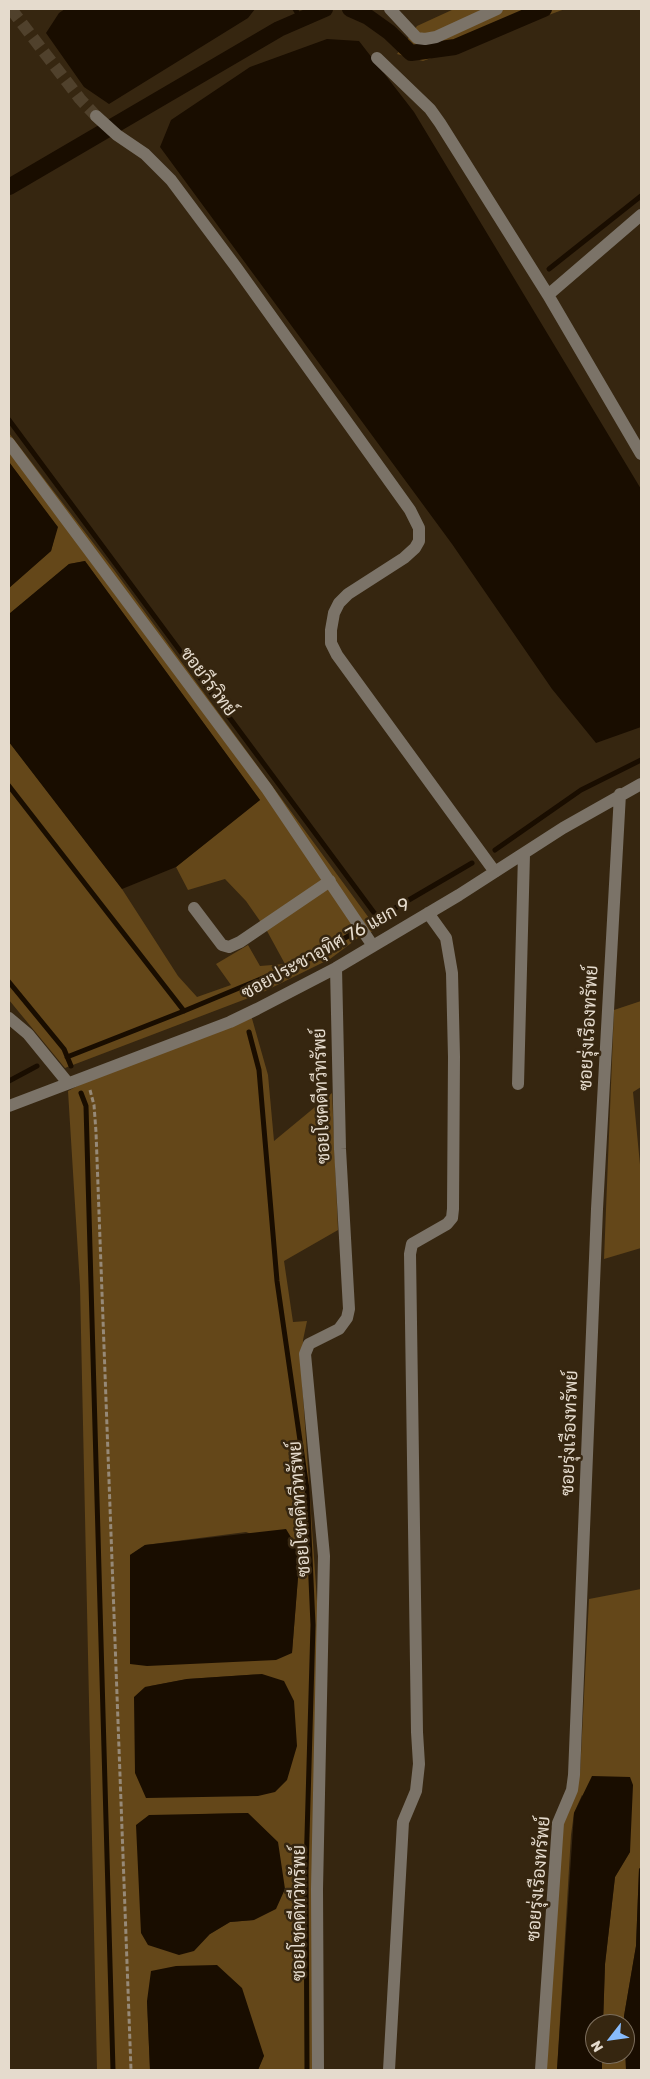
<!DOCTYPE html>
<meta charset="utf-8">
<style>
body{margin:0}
#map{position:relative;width:650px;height:2079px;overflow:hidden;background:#362610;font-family:Rubik,sans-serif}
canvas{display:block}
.frame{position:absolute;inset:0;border:10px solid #e5dbcd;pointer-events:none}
.north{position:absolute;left:585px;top:2014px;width:50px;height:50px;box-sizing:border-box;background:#362610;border:1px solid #7c6e5c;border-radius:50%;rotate:240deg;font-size:14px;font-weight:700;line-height:20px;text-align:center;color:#e5dbcd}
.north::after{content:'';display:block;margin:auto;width:18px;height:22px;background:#87bbfc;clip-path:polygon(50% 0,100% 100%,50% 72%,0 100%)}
</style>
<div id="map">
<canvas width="650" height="2079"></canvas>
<div class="frame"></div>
<div class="north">N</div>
</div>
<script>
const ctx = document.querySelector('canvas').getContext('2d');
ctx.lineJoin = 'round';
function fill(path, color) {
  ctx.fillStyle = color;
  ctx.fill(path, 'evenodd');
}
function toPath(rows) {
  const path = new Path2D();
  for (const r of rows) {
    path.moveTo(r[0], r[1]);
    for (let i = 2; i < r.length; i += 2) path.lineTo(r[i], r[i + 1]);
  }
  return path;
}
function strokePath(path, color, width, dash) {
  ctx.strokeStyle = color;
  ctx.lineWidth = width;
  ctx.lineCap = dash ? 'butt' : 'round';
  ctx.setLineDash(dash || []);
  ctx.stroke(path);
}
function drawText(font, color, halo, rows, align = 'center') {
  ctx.font = font + ' Rubik,Sarabun,sans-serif';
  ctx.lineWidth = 5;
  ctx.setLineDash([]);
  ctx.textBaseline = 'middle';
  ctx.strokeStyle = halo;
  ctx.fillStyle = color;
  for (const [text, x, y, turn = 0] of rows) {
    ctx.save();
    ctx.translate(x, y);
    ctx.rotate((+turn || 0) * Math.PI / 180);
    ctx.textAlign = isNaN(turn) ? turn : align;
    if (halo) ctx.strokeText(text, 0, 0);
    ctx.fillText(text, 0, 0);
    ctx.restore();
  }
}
fill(toPath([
 [454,9,565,9,423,61,397,54,417,26],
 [9,433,114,570,377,929,358,938,330,959,259,994,65,1068,9,1000,9,742,122,889,178,976,197,997,231,985,216,964,248,945,260,966,285,964,267,931,246,901,225,879,188,890,176,867,260,800,85,561,69,564,9,614,9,588,51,551,57,527,9,462],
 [641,1001,641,1087,633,1092,641,1175,641,1248,604,1259,614,1010],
 [251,1015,268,1075,274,1141,332,1093,338,1230,284,1261,293,1322,307,1321,303,1340,302,1381,318,1616,315,2070,258,2070,264,2055,147,2001,150,2070,97,2070,80,1286,68,1091,98,1075],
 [246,1532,300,1552,292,1652,130,1555,145,1545],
 [262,1674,145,1687,187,1679],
 [248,1813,254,1920,230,1922,210,1934,206,1814],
 [641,1589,641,1867,639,1869,636,1946,624,2016,624,2024,603,2024,605,1964,615,1877,630,1852,582,1795,574,1813,571,1835,557,2070,544,2070,562,1819,580,1774,589,1599],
 [625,2045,626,2070,602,2070,602,2054,625,2054]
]), '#644719');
fill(toPath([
 [65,9,255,9,248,18,109,104,84,87,46,33,59,13],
 [327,39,359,41,414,112,641,489,641,727,596,743,552,689,452,544,160,147,171,120,250,67],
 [9,462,58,527,51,551,9,588],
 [85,561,260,800,176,867,122,889,9,742,9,614,69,564],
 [286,1529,300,1552,292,1653,276,1660,147,1666,130,1664,130,1555,145,1545],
 [262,1674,284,1681,294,1701,297,1746,287,1780,275,1792,258,1796,146,1798,135,1773,134,1697,145,1687,187,1679],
 [592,1776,630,1777,633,1785,630,1852,615,1877,605,1964,603,2024,595,2024,595,2054,602,2054,602,2070,557,2070,574,1813],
 [248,1813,278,1842,285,1889,276,1909,254,1920,230,1922,210,1934,194,1951,179,1955,148,1945,141,1933,136,1825,149,1815],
 [641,1867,641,2070,626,2070,624,2016,636,1946,639,1869],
 [217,1965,242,1988,264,2056,258,2070,150,2070,147,2001,151,1971,176,1966]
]), '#190d00');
strokePath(toPath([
 [295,9,301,19],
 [549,269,641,196],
 [9,420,378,918],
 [9,786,184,1011],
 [495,850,581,790,641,760],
 [373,921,472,863],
 [9,982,64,1049,71,1066],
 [249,1032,259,1070,277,1281,307,1489,313,1625,306,1871,307,2070],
 [67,1057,184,1011,311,958,350,935],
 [9,1081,37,1066],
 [81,1093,86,1106,113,2070]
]), '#190d00', 5);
strokePath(toPath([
 [350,9,368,17,389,32,411,53,455,47,544,9],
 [9,187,279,29,325,9]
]), '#190d00', 16);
strokePath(toPath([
 [11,9,80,99,96,116]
]), '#50412c', 12, [12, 6]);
strokePath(toPath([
 [90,1090,94,1105,96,1132,131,2070]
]), '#968977', 3, [5, 2.5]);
strokePath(toPath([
 [390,9,417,38,425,39,436,37,497,9],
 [377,58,430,109,440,123,548,295,641,454],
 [96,116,117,135,145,154,171,180,236,267,410,510,419,528,419,541,415,548,404,558,348,594,339,603,334,613,331,630,331,643,337,655,495,872],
 [548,295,641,215],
 [9,443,267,789,373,946],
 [194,908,222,945,229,947,240,942,330,881],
 [9,1018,28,1034,68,1083],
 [518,1084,524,854],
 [9,1106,230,1022,257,1009,336,968,459,895,563,828,641,784],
 [318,2070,317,1889,324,1556,305,1354,309,1344,339,1329,347,1318,349,1309,340,1149,336,968],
 [389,2070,403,1822,416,1791,419,1764,417,1732,410,1254,412,1244,447,1224,452,1218,453,1209,454,1057,452,973,446,938,428,913],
 [541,2070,558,1823,572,1790,574,1775,597,1209,620,794]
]), '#7b7368', 12);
drawText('18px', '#e5dbcd', '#362610', [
 ["ซอยวีรวิทย์",208,682,53],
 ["ซอยประชาอุทิศ 76 แยก 9",326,949,-29],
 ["ซอยรุ่งเรืองทรัพย์",589,1028,-87],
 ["ซอยโชคดีทวีทรัพย์",322,1096,-92],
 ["ซอยรุ่งเรืองทรัพย์",570,1433,-88],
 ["ซอยโชคดีทวีทรัพย์",300,1509,-94],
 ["ซอยรุ่งเรืองทรัพย์",539,1879,-85],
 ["ซอยโชคดีทวีทรัพย์",300,1913,-90]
]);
</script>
